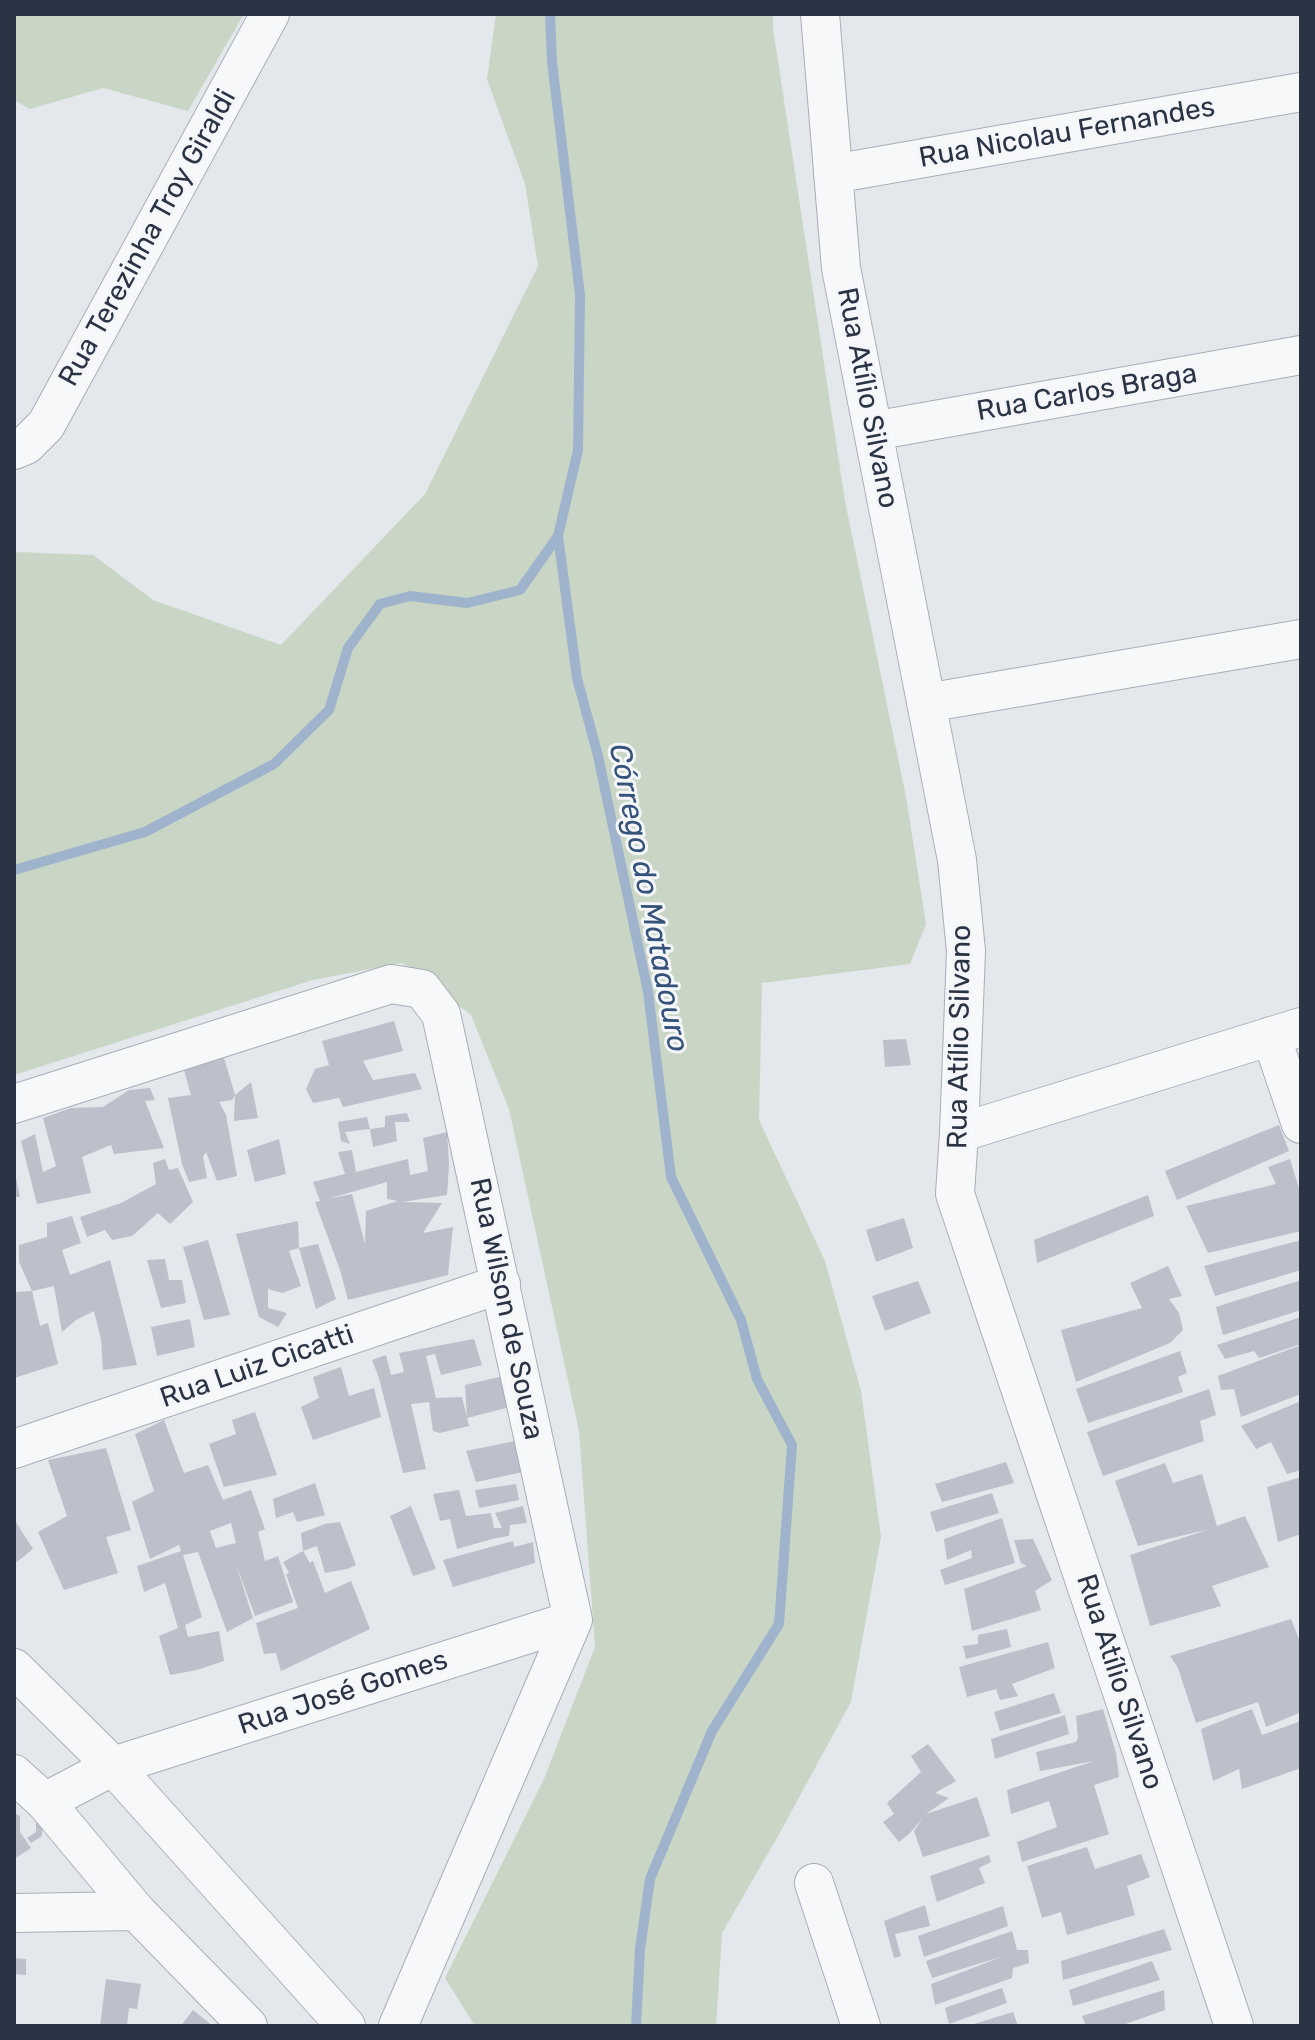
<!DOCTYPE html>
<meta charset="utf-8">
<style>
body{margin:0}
#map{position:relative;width:1315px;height:2040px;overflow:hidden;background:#e4e7ec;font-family:Rubik,sans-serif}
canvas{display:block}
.frame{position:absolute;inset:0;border:16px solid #2b3445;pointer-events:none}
</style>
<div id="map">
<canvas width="1315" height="2040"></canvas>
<div class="frame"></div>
</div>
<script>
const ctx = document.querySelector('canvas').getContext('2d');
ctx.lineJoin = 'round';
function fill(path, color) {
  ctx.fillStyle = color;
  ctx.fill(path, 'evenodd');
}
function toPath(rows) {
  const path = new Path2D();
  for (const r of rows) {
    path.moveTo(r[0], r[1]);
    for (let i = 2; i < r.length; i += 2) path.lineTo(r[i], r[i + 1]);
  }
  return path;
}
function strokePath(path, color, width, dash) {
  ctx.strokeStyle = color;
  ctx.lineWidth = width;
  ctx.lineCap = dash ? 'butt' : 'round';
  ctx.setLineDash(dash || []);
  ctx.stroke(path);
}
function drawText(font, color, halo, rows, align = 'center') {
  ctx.font = font + ' Rubik,sans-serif';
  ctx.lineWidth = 6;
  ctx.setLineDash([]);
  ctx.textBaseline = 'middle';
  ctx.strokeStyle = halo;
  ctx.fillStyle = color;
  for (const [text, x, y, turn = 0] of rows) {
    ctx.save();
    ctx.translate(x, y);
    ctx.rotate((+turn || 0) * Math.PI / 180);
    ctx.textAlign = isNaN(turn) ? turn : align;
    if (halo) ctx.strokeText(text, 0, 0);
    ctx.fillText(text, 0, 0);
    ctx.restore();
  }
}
fill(toPath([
 [14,14,244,14,188,111,103,88,30,109,14,100],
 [496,14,773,14,773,28,845,501,906,797,926,924,910,964,762,983,759,1120,825,1261,861,1391,881,1537,851,1702,778,1836,722,1933,716,2026,475,2026,445,1978,544,1779,595,1647,579,1431,509,1109,471,1015,402,963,313,980,14,1075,14,552,93,555,153,600,281,645,425,494,538,266,525,184,487,79]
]), '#c9d6c5');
strokePath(toPath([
 [550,14,552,62,580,295,578,450,558,536,577,678,598,756,648,992,671,1177,741,1320,757,1379,792,1445,779,1624,712,1731,650,1879,640,1949,636,2026],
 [14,870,145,832,274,764,329,710,348,648,380,604,410,596,467,603,520,590,558,536]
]), '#9fb4cc', 10);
fill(toPath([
 [394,1021,403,1051,363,1061,373,1080,415,1073,422,1089,343,1107,339,1098,313,1103,306,1089,315,1069,329,1065,322,1041],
 [906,1039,911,1065,885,1067,883,1040],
 [224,1058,235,1095,251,1082,258,1118,234,1121,235,1095,232,1100,219,1102,226,1115,237,1176,217,1181,206,1152,203,1157,207,1178,189,1182,182,1164,168,1098,191,1095,182,1063],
 [150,1088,155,1100,145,1101,164,1148,114,1154,111,1145,82,1157,91,1193,37,1204,21,1141,35,1134,43,1172,56,1166,43,1118,71,1108,103,1107,129,1090],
 [407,1113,410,1122,395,1122,397,1141,373,1147,370,1129,345,1132,350,1144,341,1141,338,1122,367,1117,370,1129,385,1127,385,1116],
 [1279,1125,1289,1151,1177,1200,1165,1171],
 [447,1132,449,1165,447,1195,402,1202,442,1203,423,1233,453,1227,448,1275,348,1300,340,1270,315,1202,320,1201,313,1182,345,1174,338,1152,352,1150,356,1172,408,1159,410,1175,428,1171,423,1138],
 [387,1182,387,1199,398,1201,366,1211,365,1244,352,1194,327,1199],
 [279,1139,286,1174,255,1182,247,1150],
 [165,1159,169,1170,178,1168,193,1202,170,1224,158,1213,132,1236,112,1240,105,1230,87,1237,80,1217,121,1203,156,1184,153,1163],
 [1290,1159,1301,1195,1301,1231,1208,1253,1186,1206,1276,1184,1268,1167],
 [14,1173,15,1173,20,1197,14,1197],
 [1148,1195,1154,1216,1037,1263,1034,1240],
 [72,1216,81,1243,62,1250,70,1275,110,1260,137,1365,103,1370,101,1339,94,1311,76,1320,62,1332,54,1286,32,1291,19,1262,19,1245,47,1237,47,1223],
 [904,1218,913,1248,876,1262,866,1230],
 [298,1221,299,1248,318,1244,336,1299,316,1309,299,1248,289,1251,301,1286,282,1293,268,1289,268,1308,287,1313,278,1327,259,1317,236,1234],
 [208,1240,230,1315,204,1320,183,1247],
 [1301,1240,1301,1270,1215,1296,1204,1266],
 [165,1259,169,1280,182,1280,186,1303,161,1308,147,1260],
 [1168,1266,1182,1296,1169,1299,1179,1313,1183,1330,1170,1343,1076,1382,1061,1330,1142,1308,1130,1283],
 [1301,1280,1301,1310,1223,1335,1216,1307],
 [918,1281,931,1313,885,1331,872,1296],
 [32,1291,40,1326,48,1323,58,1364,14,1378,14,1292],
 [1301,1317,1301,1344,1259,1358,1254,1351,1225,1359,1217,1345],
 [190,1319,195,1347,157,1356,151,1327],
 [474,1339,482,1365,441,1375,435,1354,426,1356,436,1398,462,1397,469,1426,440,1433,433,1431,429,1402,411,1404,426,1469,403,1473,379,1378,372,1360,386,1355,391,1375,404,1372,399,1353],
 [1301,1345,1301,1394,1241,1417,1234,1389,1221,1390,1218,1376],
 [1180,1351,1187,1373,1178,1377,1183,1392,1088,1423,1076,1389],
 [341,1367,349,1396,374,1388,381,1417,313,1440,301,1407,319,1398,313,1377],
 [503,1376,510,1407,467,1418,465,1385],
 [1209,1389,1216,1415,1200,1421,1204,1441,1103,1476,1087,1432],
 [1301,1401,1301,1470,1287,1474,1271,1442,1256,1449,1241,1426],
 [255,1412,277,1475,224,1487,209,1444,236,1434,232,1420],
 [164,1420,184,1473,208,1465,223,1500,251,1490,265,1529,258,1532,265,1561,278,1556,293,1602,255,1616,236,1564,253,1618,227,1632,198,1552,183,1555,202,1617,185,1625,188,1637,219,1631,224,1661,197,1670,170,1675,159,1636,178,1628,165,1583,144,1592,137,1566,181,1551,179,1545,150,1559,132,1502,154,1491,135,1434],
 [231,1523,236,1543,216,1548,210,1531],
 [520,1440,528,1471,476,1482,466,1451],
 [106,1448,131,1530,106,1537,118,1573,64,1590,38,1532,67,1516,48,1460],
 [1006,1462,1014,1483,942,1502,935,1484],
 [1165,1463,1173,1483,1202,1474,1217,1526,1245,1516,1269,1567,1212,1586,1221,1606,1150,1626,1130,1555,1210,1529,1138,1546,1115,1481],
 [1301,1477,1301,1534,1278,1542,1267,1487],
 [315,1483,325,1515,297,1522,293,1512,276,1518,273,1499],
 [516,1484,519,1500,479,1508,475,1490],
 [459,1490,466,1516,491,1513,494,1528,502,1528,495,1513,523,1506,527,1523,510,1525,509,1536,496,1538,457,1549,450,1519,440,1521,433,1494],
 [992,1493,999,1513,936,1532,930,1512],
 [411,1506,436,1569,413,1576,390,1516],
 [1002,1518,1015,1563,945,1585,940,1570,972,1558,971,1550,947,1560,944,1539],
 [14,1519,33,1549,14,1564],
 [340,1522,356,1565,347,1569,325,1573,317,1546,303,1551,301,1533,325,1524],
 [1033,1539,1052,1580,1035,1591,1041,1610,972,1631,964,1589,1027,1566,1021,1563,1014,1540],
 [513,1541,514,1547,533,1542,535,1563,453,1587,443,1560],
 [303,1551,310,1563,313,1561,325,1593,351,1581,370,1629,281,1671,276,1653,264,1654,256,1623,298,1608,286,1574,289,1573,283,1562],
 [1291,1619,1301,1644,1301,1712,1266,1727,1258,1702,1196,1723,1178,1668,1170,1656],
 [1007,1629,1011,1647,966,1659,963,1646,978,1644,978,1635],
 [1048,1642,1055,1668,1012,1684,1018,1696,1000,1700,996,1689,967,1697,959,1667],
 [1054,1693,1061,1713,1000,1731,994,1712],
 [1103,1709,1116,1753,1119,1777,1094,1785,1109,1834,1022,1862,1017,1842,1057,1827,1049,1801,1011,1814,1007,1790,1094,1761,1040,1771,1036,1752,1076,1742,1078,1738,1076,1716],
 [1252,1709,1262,1735,1301,1721,1301,1768,1242,1789,1239,1769,1213,1781,1201,1729],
 [1065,1715,1069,1734,995,1759,991,1739],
 [928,1744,956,1781,935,1793,949,1798,926,1814,977,1797,990,1836,923,1857,914,1831,923,1818,909,1834,899,1842,883,1822,894,1814,887,1803,921,1772,911,1756],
 [14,1813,20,1816,20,1832,31,1848,14,1859],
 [36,1818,42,1818,42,1836,31,1843,27,1838,36,1832],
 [1087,1847,1095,1869,1141,1854,1150,1877,1127,1886,1135,1915,1067,1935,1061,1912,1042,1918,1027,1866],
 [989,1855,991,1862,979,1868,985,1883,937,1902,930,1876],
 [925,1905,930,1926,895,1934,901,1956,894,1958,884,1921],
 [1003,1906,1008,1926,924,1957,918,1936],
 [1164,1929,1172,1950,1063,1980,1061,1961],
 [1012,1931,1017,1950,1028,1950,1029,1963,1013,1968,1012,1978,935,2005,931,1984,1004,1956,932,1978,926,1961],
 [14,1958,26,1959,26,1975,14,1974],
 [1152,1961,1160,1980,1073,2006,1069,1990],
 [106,1979,141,1984,137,2009,129,2008,127,2026,100,2026],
 [1002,1988,1007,2003,949,2024,945,2008],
 [1164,1990,1165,2010,1120,2026,1086,2026,1082,2016],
 [193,2010,213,2026,181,2026],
 [1013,2012,1018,2026,971,2026,971,2025]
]), '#bbc0ca');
const minor = toPath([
 [820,14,841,268,957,860,966,951,959,1133,955,1194,1234,2026],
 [833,174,1301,92],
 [873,431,1301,355],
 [14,450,26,445,46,425,270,14],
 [926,703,1301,639],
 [1271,1036,1301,1124],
 [14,1104,391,984,422,989,441,1014,573,1620,398,2026],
 [959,1133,1301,1027],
 [14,1449,501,1284],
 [14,1668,113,1766,346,2026],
 [14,1774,45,1802,136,1911,248,2026],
 [45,1802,113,1766,573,1620],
 [814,1883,861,2026],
 [14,1913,136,1911]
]);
strokePath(minor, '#a9aeb7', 40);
strokePath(minor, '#f7f8fa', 38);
drawText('28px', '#2b3445', '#f4f6f9', [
 ["Rua Nicolau Fernandes",1067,133,-10],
 ["Rua Terezinha Troy Giraldi",148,238,-61],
 ["Rua Carlos Braga",1087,393,-10],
 ["Rua Atílio Silvano",867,398,79],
 ["Rua Atílio Silvano",960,1037,-89],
 ["Rua Wilson de Souza",506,1309,78],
 ["Rua Luiz Cicatti",257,1367,-19],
 ["Rua Atílio Silvano",1119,1682,72],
 ["Rua José Gomes",343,1693,-18]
]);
drawText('italic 30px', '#34527a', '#f4f6f9', [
 ["Córrego do Matadouro",648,898,79]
]);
</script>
